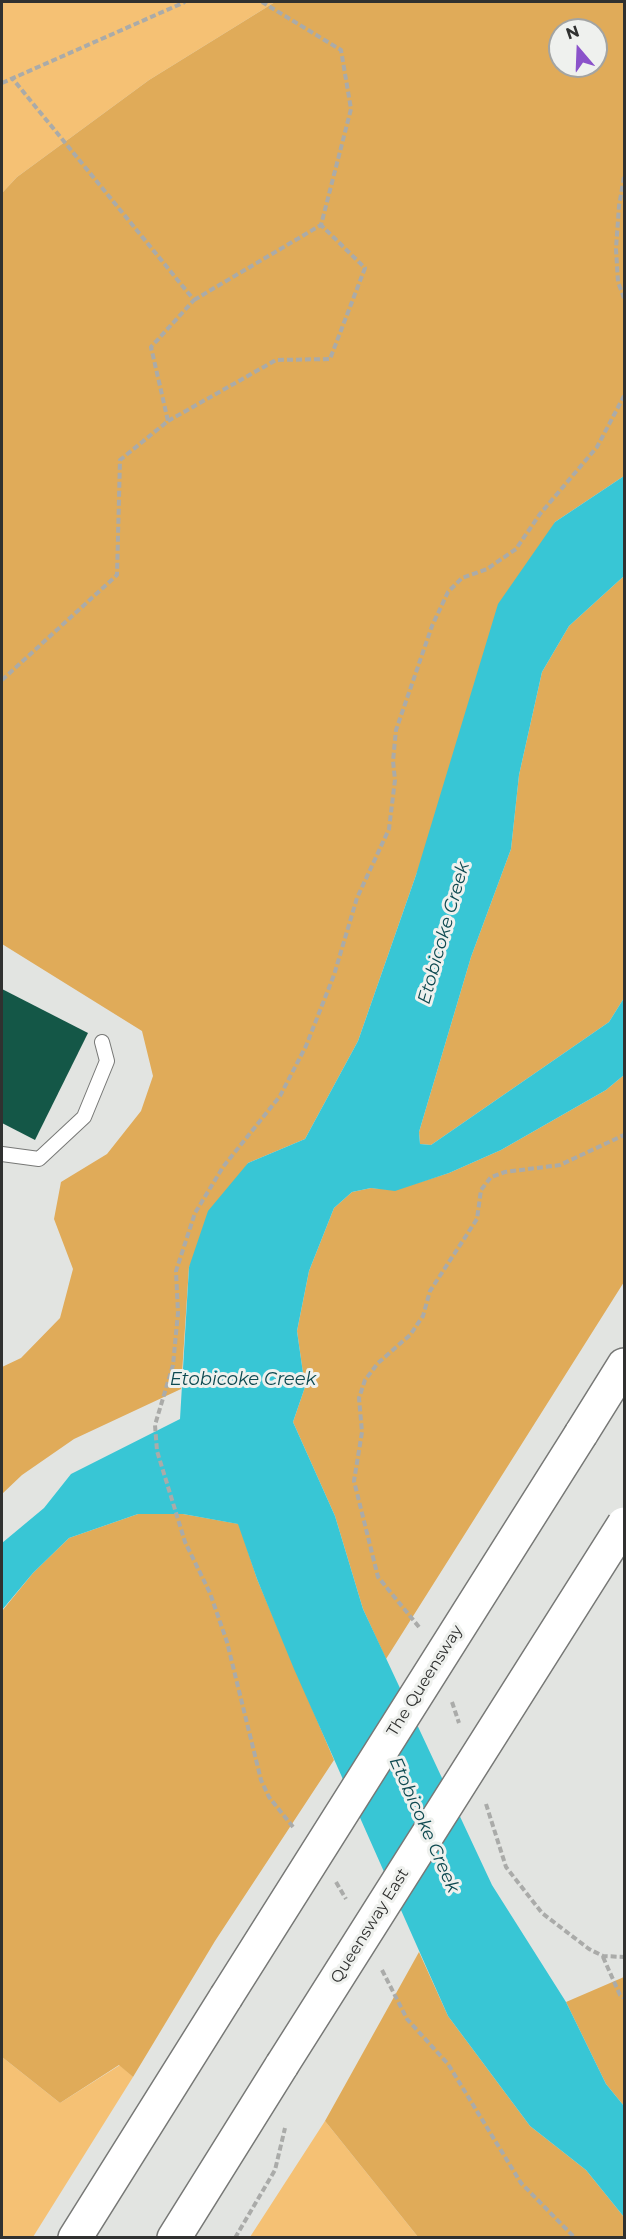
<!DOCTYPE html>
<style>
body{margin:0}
#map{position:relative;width:626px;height:2239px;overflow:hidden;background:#e2e4e1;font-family:Montserrat,sans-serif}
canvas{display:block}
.frame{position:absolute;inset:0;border:3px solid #303130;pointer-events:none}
.north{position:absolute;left:548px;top:18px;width:60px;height:60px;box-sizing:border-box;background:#eff1ee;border:2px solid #a3a4a2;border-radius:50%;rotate:341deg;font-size:16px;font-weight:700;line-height:24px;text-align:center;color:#303130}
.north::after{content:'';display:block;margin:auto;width:21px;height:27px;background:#8b53ca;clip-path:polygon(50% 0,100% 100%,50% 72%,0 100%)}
</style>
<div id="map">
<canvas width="626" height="2239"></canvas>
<div class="frame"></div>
<div class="north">N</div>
</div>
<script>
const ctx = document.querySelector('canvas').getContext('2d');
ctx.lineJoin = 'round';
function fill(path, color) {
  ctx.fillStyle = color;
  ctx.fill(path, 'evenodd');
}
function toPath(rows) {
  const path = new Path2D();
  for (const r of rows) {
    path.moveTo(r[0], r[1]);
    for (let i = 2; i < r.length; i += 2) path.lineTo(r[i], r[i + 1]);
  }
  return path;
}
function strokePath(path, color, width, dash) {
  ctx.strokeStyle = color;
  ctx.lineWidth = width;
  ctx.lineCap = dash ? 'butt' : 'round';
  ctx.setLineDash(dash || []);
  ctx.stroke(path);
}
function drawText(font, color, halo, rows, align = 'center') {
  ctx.font = font + ' Montserrat,sans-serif';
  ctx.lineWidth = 6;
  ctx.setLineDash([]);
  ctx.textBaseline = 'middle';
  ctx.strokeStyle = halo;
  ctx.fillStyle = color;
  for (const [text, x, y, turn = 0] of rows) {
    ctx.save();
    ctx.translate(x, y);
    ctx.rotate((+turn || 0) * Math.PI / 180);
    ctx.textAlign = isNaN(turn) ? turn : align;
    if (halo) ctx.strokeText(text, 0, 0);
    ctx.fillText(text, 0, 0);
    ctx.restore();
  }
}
fill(toPath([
 [2,2,275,2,149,80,17,177,2,193],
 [2,2057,60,2103,120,2065,133,2077,33,2237,2,2237],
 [325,2121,418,2237,250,2237]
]), '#f5c174');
fill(toPath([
 [275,2,624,2,624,476,555,522,416,875,358,1041,305,1139,248,1163,189,1267,181,1389,74,1439,22,1475,2,1494,2,1367,21,1358,60,1318,73,1269,54,1219,61,1182,107,1154,141,1111,153,1076,142,1031,2,944,2,193,17,177,149,80],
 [560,30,596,30,596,66,560,66],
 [624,576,624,998,609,1022,431,1145,420,1144,419,1132,471,957,511,849,519,775,542,672,569,626],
 [624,1075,624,1282,386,1659,363,1609,335,1516,293,1422,305,1387,297,1331,309,1271,334,1208,352,1192,371,1188,395,1190,449,1173,501,1150,606,1090],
 [138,1514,183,1514,239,1524,257,1579,334,1760,215,1941,133,2077,119,2065,60,2103,2,2057,2,1611,33,1573,69,1538],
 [419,1952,448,2016,530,2126,586,2170,624,2217,624,2237,418,2237,325,2121],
 [624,1977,624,2106,606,2084,566,2002]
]), '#e0ab59');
fill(toPath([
 [624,476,624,576,569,626,542,672,519,775,511,849,471,957,419,1132,420,1144,431,1145,609,1022,624,998,624,1075,606,1090,501,1150,449,1173,395,1191,371,1188,352,1192,334,1208,309,1271,297,1331,305,1387,293,1422,335,1516,363,1609,492,1885,566,2002,606,2084,624,2106,624,2217,586,2170,530,2126,448,2016,294,1669,257,1579,238,1524,183,1514,138,1514,69,1538,33,1573,2,1610,2,1543,44,1508,71,1474,180,1419,189,1267,208,1211,248,1163,305,1139,358,1041,416,875,498,604,555,522]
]), '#38c6d5');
fill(toPath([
 [2,989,88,1033,35,1140,2,1123]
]), '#145747');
const lane = toPath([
 [2,1154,39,1159,84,1117,107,1061,102,1042]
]);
const secondary = toPath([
 [581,1434,624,1365],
 [75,2238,226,1997],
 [174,2238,282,2065]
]);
strokePath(lane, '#777876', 16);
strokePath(secondary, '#777876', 36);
strokePath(toPath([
 [2,83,185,2],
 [624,177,619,206,616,249,618,282,624,298],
 [194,300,321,225,351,109,341,50,262,2],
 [168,421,276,360,330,359,365,268,321,225],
 [2,680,117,575,120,460,168,421,151,347,194,300,12,78],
 [419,1627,378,1577,354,1481,362,1432,359,1398,365,1380,378,1363,410,1335,423,1316,430,1291,477,1219,481,1190,491,1177,505,1172,560,1165,624,1135],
 [452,1702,459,1723],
 [486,1804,506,1867,542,1913,589,1949,603,1956,624,1957],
 [293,1827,269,1797,261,1780,227,1642,210,1593,185,1542,157,1451,155,1425,173,1365,178,1313,176,1271,195,1213,223,1167,280,1096,306,1046,334,975,357,898,389,829,395,780,393,761,396,730,432,626,448,592,462,578,487,569,516,549,540,514,597,447,624,396],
 [336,1882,346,1899],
 [603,1957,620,1995,624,1998],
 [382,1970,407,2019,448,2064,521,2183,575,2238],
 [235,2238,275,2170,285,2128]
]), '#aaaba9', 4, [6, 3]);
strokePath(lane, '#fff', 14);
strokePath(secondary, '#fff', 33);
const secondaryBridge = toPath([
 [226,1997,581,1434],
 [282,2065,624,1524]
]);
strokePath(secondaryBridge, '#777876', 36, []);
strokePath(secondaryBridge, '#fff', 33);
drawText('16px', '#303130', '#eff1ee', [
 ["The Queensway",425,1681,-58],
 ["Queensway East",370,1926,-58]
]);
drawText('italic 18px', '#0e4a51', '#eff1ee', [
 ["Etobicoke Creek",444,933,-74],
 ["Etobicoke Creek",243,1380],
 ["Etobicoke Creek",424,1825,66]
]);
</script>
